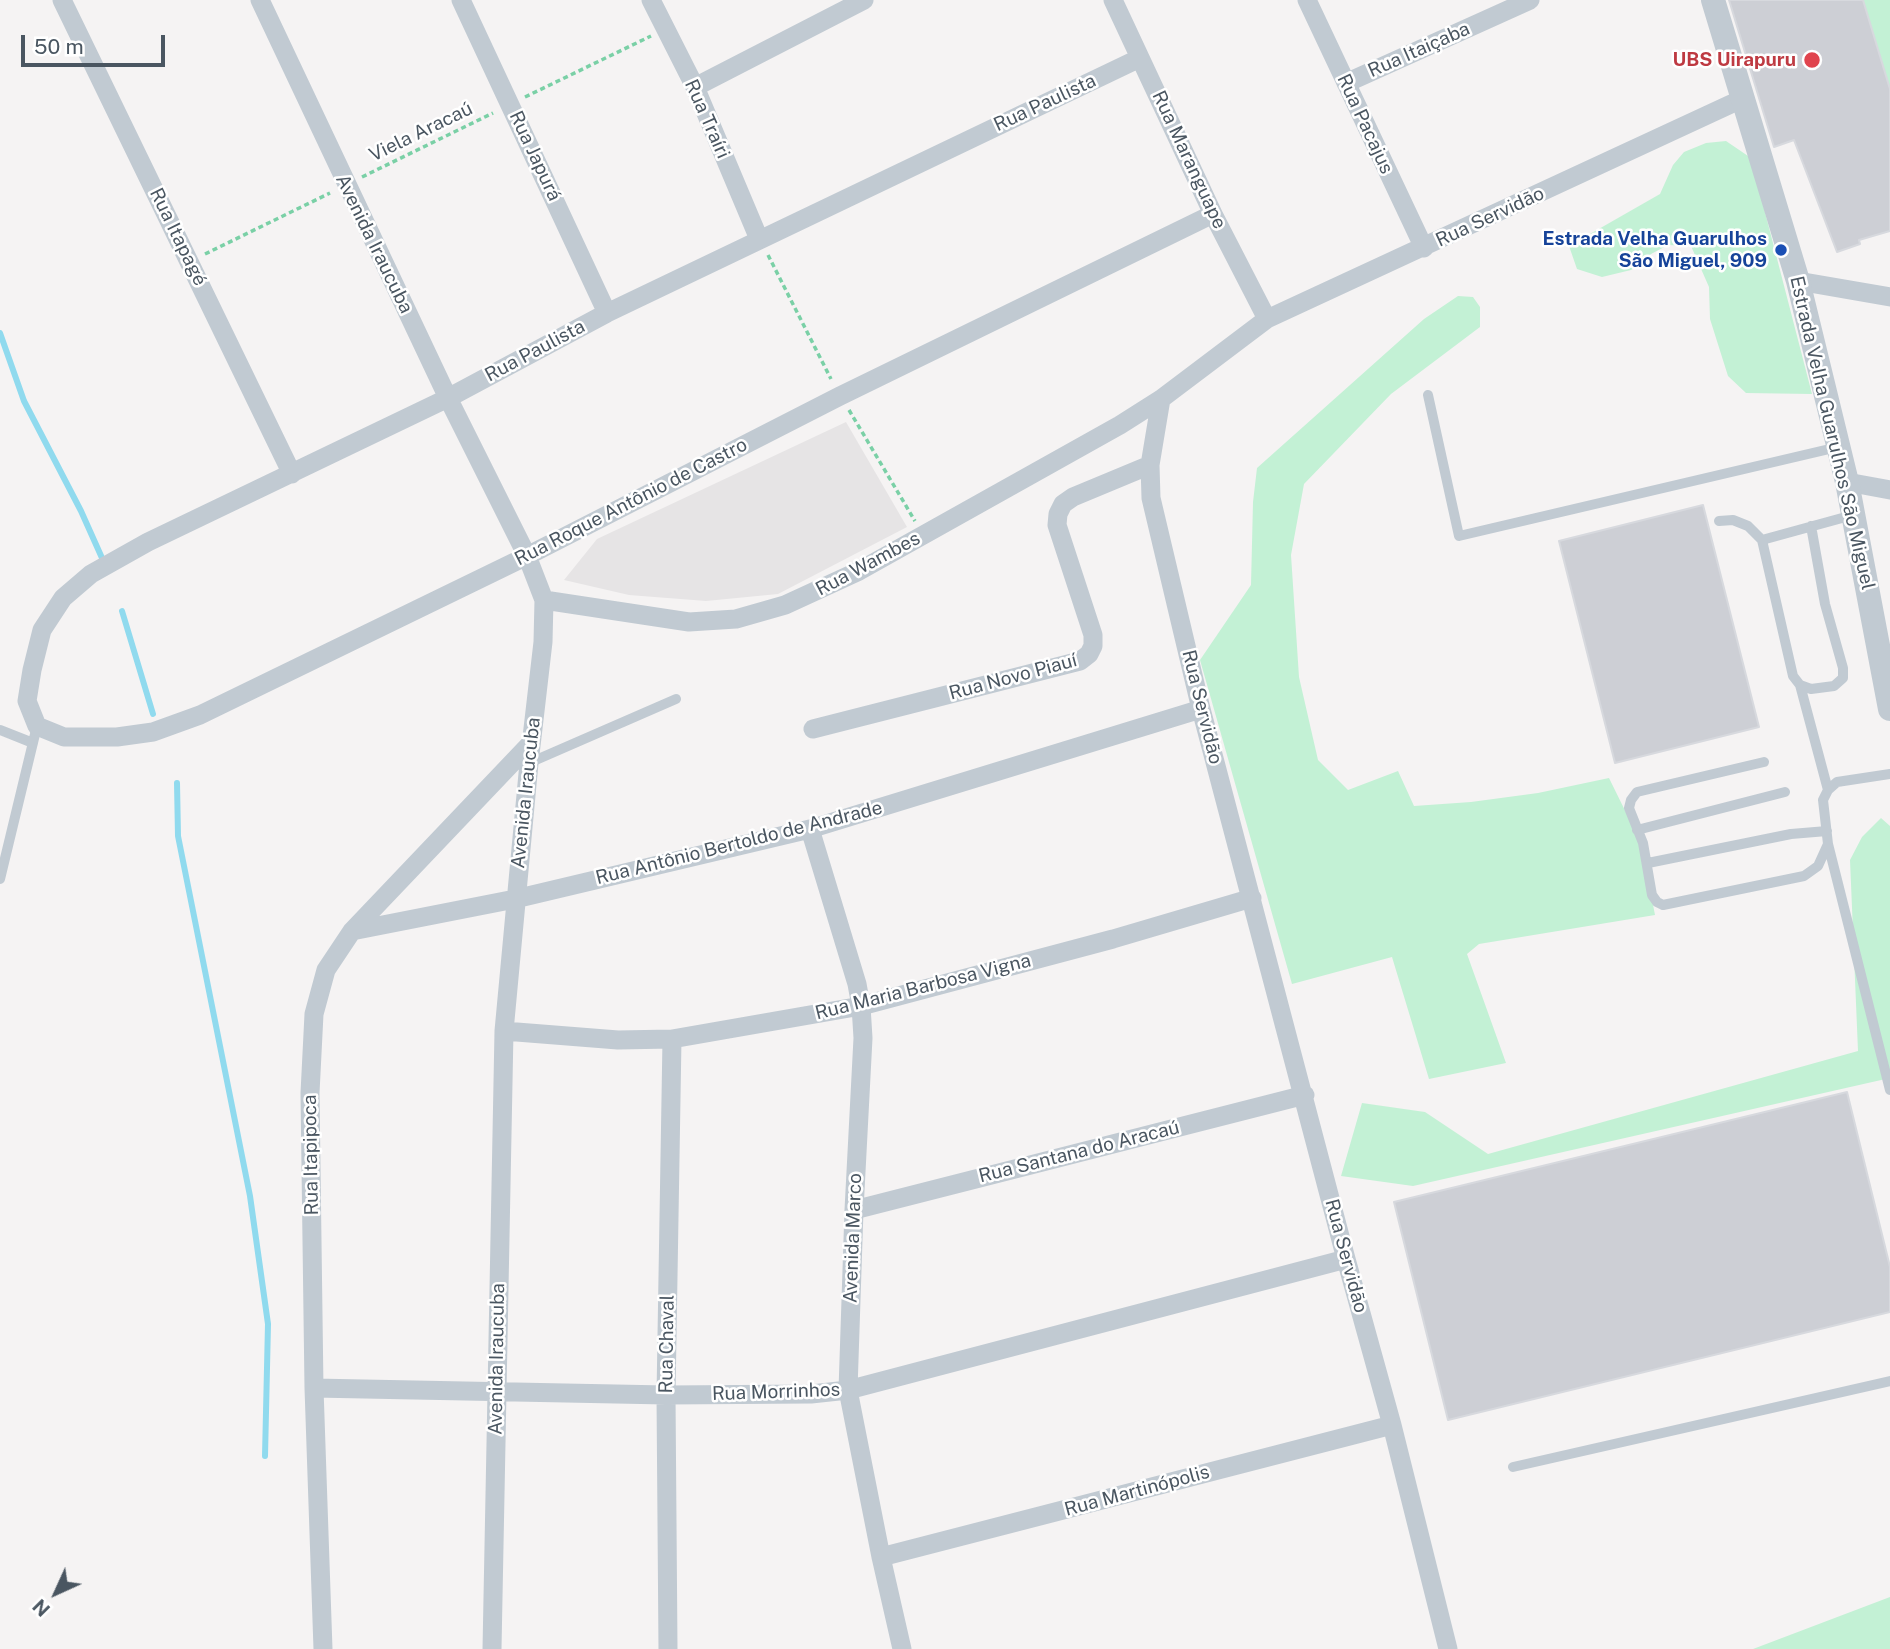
<!DOCTYPE html>
<meta charset="utf-8">
<style>
body{margin:0}
#map{position:relative;width:1890px;height:1649px;overflow:hidden;background:#f5f3f3;font-family:"Public Sans",sans-serif}
canvas{display:block}
.north{position:absolute;left:21px;top:1558px;width:70px;height:70px;-webkit-text-stroke:5px #fff;paint-order:stroke;rotate:225deg;font-size:19px;font-weight:700;line-height:28px;text-align:center;color:#4a5661}
.north::after{content:'';display:block;margin:auto;width:24px;height:32px;background:#4a5661;clip-path:polygon(50% 0,100% 100%,50% 72%,0 100%)}
.scale{position:absolute;left:21px;top:35px;width:144px;height:32px;box-sizing:border-box;border:4px solid #4a5661;border-top:0;padding-left:9px;font-size:21px;line-height:24px;white-space:nowrap;color:#4a5661;-webkit-text-stroke:5px #fff;paint-order:stroke}
</style>
<div id="map">
<canvas width="1890" height="1649"></canvas>
<div class="north">N</div>
<div class="scale">50 m</div>
</div>
<script>
const ctx = document.querySelector('canvas').getContext('2d');
ctx.lineJoin = 'round';
function fill(path, color) {
  ctx.fillStyle = color;
  ctx.fill(path, 'evenodd');
}
function toPath(rows) {
  const path = new Path2D();
  for (const r of rows) {
    path.moveTo(r[0], r[1]);
    for (let i = 2; i < r.length; i += 2) path.lineTo(r[i], r[i + 1]);
  }
  return path;
}
function strokePath(path, color, width, dash) {
  ctx.strokeStyle = color;
  ctx.lineWidth = width;
  ctx.lineCap = dash ? 'butt' : 'round';
  ctx.setLineDash(dash || []);
  ctx.stroke(path);
}
function drawText(font, color, halo, rows, align = 'center') {
  ctx.font = font + ' "Public Sans",sans-serif';
  ctx.lineWidth = 5;
  ctx.setLineDash([]);
  ctx.textBaseline = 'middle';
  ctx.strokeStyle = halo;
  ctx.fillStyle = color;
  for (const [text, x, y, turn = 0] of rows) {
    ctx.save();
    ctx.translate(x, y);
    ctx.rotate((+turn || 0) * Math.PI / 180);
    ctx.textAlign = isNaN(turn) ? turn : align;
    if (halo) ctx.strokeText(text, 0, 0);
    ctx.fillText(text, 0, 0);
    ctx.restore();
  }
}
fill(toPath([
 [846,422,907,527,778,594,706,601,629,595,564,580,597,539]
]), '#e6e4e5');
fill(toPath([
 [1863,0,1890,0,1890,89],
 [1726,141,1751,158,1812,394,1746,393,1728,376,1710,319,1709,287,1691,246,1668,245,1651,254,1631,270,1602,277,1577,269,1569,246,1660,194,1673,165,1684,152,1706,143],
 [1458,296,1473,297,1480,307,1480,327,1391,394,1304,484,1291,555,1299,677,1318,760,1348,790,1398,771,1414,806,1471,802,1538,793,1609,778,1641,843,1655,915,1479,944,1467,954,1506,1063,1429,1079,1392,957,1292,984,1200,660,1251,585,1253,502,1257,468,1424,319],
 [1881,818,1890,826,1890,1078,1413,1186,1341,1176,1362,1103,1425,1112,1488,1154,1858,1051,1850,860,1862,837],
 [1890,1597,1890,1649,1753,1649]
]), '#c3f1d5');
strokePath(toPath([
 [0,333,24,401,81,511,102,558],
 [122,611,153,714],
 [177,783,178,836,250,1196,268,1324,265,1456]
]), '#90daee', 6);
const building = toPath([
 [1729,0,1863,0,1890,89,1890,231,1859,240,1860,244,1837,252,1794,140,1774,147,1729,0],
 [1703,505,1759,727,1615,763,1559,541,1703,505],
 [1847,1092,1890,1267,1890,1312,1448,1420,1394,1202,1847,1092]
]);
fill(building, '#cdcfd5');
strokePath(building, '#d7d9de', 2);
strokePath(toPath([
 [525,97,651,36],
 [362,177,493,113],
 [205,254,330,193],
 [768,255,831,379],
 [849,410,915,521]
]), '#7ad0a6', 3.5, [5, 3.5]);
strokePath(toPath([
 [1428,395,1459,536,1838,447],
 [1719,521,1733,520,1748,526,1762,540,1793,676,1800,685,1811,689,1834,686,1843,678,1843,668,1825,604,1811,526],
 [1762,540,1853,515],
 [1800,685,1828,790],
 [0,730,33,743],
 [1764,762,1637,792,1631,800,1629,808,1643,843,1652,895,1657,902,1663,905,1804,876,1818,866,1828,844],
 [529,763,676,699],
 [1890,774,1837,782,1828,790,1823,800,1828,844,1890,1090],
 [1637,830,1785,792],
 [1648,863,1791,834,1827,831],
 [0,879,37,726],
 [1513,1467,1890,1381]
]), '#c1cad2', 10);
strokePath(toPath([
 [62,0,292,474],
 [260,0,448,398,527,556,544,600,543,642,529,763,504,1031,492,1649],
 [461,0,607,313],
 [651,0,695,87,759,239],
 [1113,0,1213,214,1267,319],
 [1307,0,1424,248],
 [1140,58,607,313,448,398,148,542,91,574,63,598,42,630,32,670,27,701,37,726,64,737,117,737,153,732,200,715,527,556,840,396,1213,214],
 [1346,83,1530,0],
 [695,87,864,0],
 [1798,281,1890,297],
 [1161,399,1150,465,1151,498,1201,709,1346,1259,1392,1425,1448,1649],
 [1847,482,1890,490],
 [544,600,689,622,736,619,785,605,859,571,1120,425,1161,399,1267,319,1744,98],
 [813,729,1080,661,1089,654,1093,646,1093,635,1057,525,1058,514,1063,504,1073,497,1150,465],
 [810,829,857,984,861,1006,863,1038,854,1210,848,1390,881,1557,902,1649],
 [352,931,515,899,810,829,1201,709],
 [504,1031,618,1040,672,1039,861,1006,1113,939,1252,898],
 [854,1210,1305,1095],
 [314,1388,666,1395,811,1394,848,1390,1346,1259],
 [881,1557,1392,1425],
 [323,1649,314,1388,310,1093,314,1014,326,970,352,931,531,743],
 [668,1649,666,1395,672,1039]
]), '#c1cad2', 19);
strokePath(toPath([
 [1713,0,1798,281,1847,482,1890,709]
]), '#c1cad2', 24);
for (const [x, y, r, color] of [
 [1812,60,9,"#e0444e"],
 [1781,250,7,"#1a4fb4"]
]) {
  const dot = new Path2D();
  dot.arc(x, y, r, 0, 2 * Math.PI);
  ctx.fillStyle = color;
  ctx.fill(dot);
  strokePath(dot, '#fff', 2.5);
}
drawText('19px', '#4a5661', '#fff', [
 ["Rua Itaiçaba",1419,50,-24],
 ["Rua Paulista",1045,103,-25],
 ["Rua Traíri",707,119,66],
 ["Rua Pacajus",1365,124,65],
 ["Viela Aracaú",421,132,-26],
 ["Rua Japurá",535,156,65],
 ["Rua Maranguape",1189,160,65],
 ["Rua Servidão",1490,217,-25],
 ["Rua Itapagé",178,237,64],
 ["Avenida Iraucuba",374,244,64],
 ["Rua Paulista",535,351,-28],
 ["Estrada Velha Guarulhos São Miguel",1832,433,77],
 ["Rua Roque Antônio de Castro",631,502,-27],
 ["Rua Wambes",868,564,-28],
 ["Rua Novo Piauí",1013,677,-15],
 ["Rua Servidão",1202,707,76],
 ["Avenida Iraucuba",526,793,-84],
 ["Rua Antônio Bertoldo de Andrade",739,843,-14],
 ["Rua Maria Barbosa Vigna",923,987,-14],
 ["Rua Santana do Aracaú",1079,1152,-14],
 ["Rua Itapipoca",311,1155,-91],
 ["Avenida Marco",853,1238,-88],
 ["Rua Servidão",1346,1256,75],
 ["Rua Chaval",667,1344,-89],
 ["Avenida Iraucuba",497,1359,-89],
 ["Rua Morrinhos",776,1392,-2],
 ["Rua Martinópolis",1137,1491,-15]
]);
drawText('bold 19px', '#be3a42', '#fff', [
 ["UBS Uirapuru",1796,60]
], 'right');
drawText('bold 19px', '#164399', '#fff', [
 ["Estrada Velha Guarulhos",1767,239],
 ["São Miguel, 909",1767,261]
], 'right');
</script>
